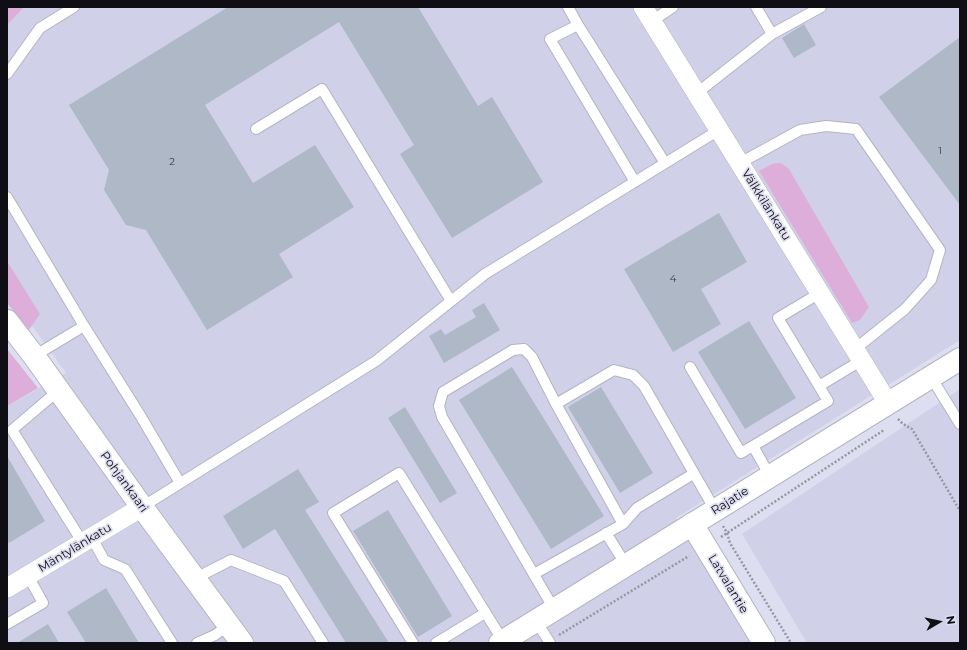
<!DOCTYPE html>
<meta charset="utf-8">
<style>
body{margin:0}
#map{position:relative;width:967px;height:650px;overflow:hidden;background:#dddeef;font-family:Montserrat,sans-serif}
canvas{display:block}
.frame{position:absolute;inset:0;border:8px solid #0e0e14;pointer-events:none}
.north{position:absolute;left:919px;top:602px;width:40px;height:40px;-webkit-text-stroke:3px #dddeef;paint-order:stroke;rotate:81deg;font-size:11px;font-weight:700;line-height:16px;text-align:center;color:#0e0e14}
.north::after{content:'';display:block;margin:auto;width:14px;height:18px;background:#0e0e14;clip-path:polygon(50% 0,100% 100%,50% 72%,0 100%)}
</style>
<div id="map">
<canvas width="967" height="650"></canvas>
<div class="frame"></div>
<div class="north">N</div>
</div>
<script>
const ctx = document.querySelector('canvas').getContext('2d');
ctx.lineJoin = 'round';
function fill(path, color) {
  ctx.fillStyle = color;
  ctx.fill(path, 'evenodd');
}
function toPath(rows) {
  const path = new Path2D();
  for (const r of rows) {
    path.moveTo(r[0], r[1]);
    for (let i = 2; i < r.length; i += 2) path.lineTo(r[i], r[i + 1]);
  }
  return path;
}
function strokePath(path, color, width, dash) {
  ctx.strokeStyle = color;
  ctx.lineWidth = width;
  ctx.lineCap = dash ? 'butt' : 'round';
  ctx.setLineDash(dash || []);
  ctx.stroke(path);
}
function drawText(font, color, halo, rows, align = 'center') {
  ctx.font = font + ' Montserrat,sans-serif';
  ctx.lineWidth = 3.5;
  ctx.setLineDash([]);
  ctx.textBaseline = 'middle';
  ctx.strokeStyle = halo;
  ctx.fillStyle = color;
  for (const [text, x, y, turn = 0] of rows) {
    ctx.save();
    ctx.translate(x, y);
    ctx.rotate((+turn || 0) * Math.PI / 180);
    ctx.textAlign = isNaN(turn) ? turn : align;
    if (halo) ctx.strokeText(text, 0, 0);
    ctx.fillText(text, 0, 0);
    ctx.restore();
  }
}
fill(toPath([
 [7,7,960,7,960,340,676,518,750,643,7,643,7,406,66,373,7,291],
 [960,389,960,643,807,643,742,534]
]), '#d0d1e9');
fill(toPath([
 [7,7,24,7,7,25],
 [781,163,789,169,869,307,860,320,852,323,759,171,772,164],
 [7,261,40,314,29,330,7,303],
 [7,349,38,388,7,406]
]), '#deaeda');
fill(toPath([
 [228,7,418,7,478,106,492,97,543,182,452,238,400,154,414,145,339,22,205,105,253,183,315,145,354,207,279,254,293,277,207,330,146,230,126,225,104,190,109,170,69,105],
 [804,24,816,45,794,58,782,38],
 [960,37,960,205,879,97],
 [719,213,747,262,701,289,721,324,673,352,624,269],
 [484,303,500,330,444,363,429,336,441,329,445,335,476,317,472,310],
 [749,321,796,398,745,429,698,352],
 [512,367,604,516,551,549,459,400],
 [601,387,653,473,620,493,568,407],
 [405,407,457,493,440,503,388,418],
 [7,456,45,521,9,543,7,540],
 [298,469,319,502,305,510,389,643,346,643,275,529,243,549,223,516],
 [388,510,452,616,418,637,353,531],
 [106,588,139,643,86,643,67,612],
 [48,624,59,643,17,643]
]), '#afb8c7');
const lane = toPath([
 [568,7,578,25],
 [756,7,772,34],
 [652,21,673,7],
 [7,74,40,28,74,7],
 [697,93,772,34,821,7],
 [256,129,322,89,451,301],
 [740,163,800,130,826,126,856,129,940,250,931,280,905,309,855,349],
 [635,182,550,39,578,25,665,163],
 [7,197,84,326,34,356],
 [84,326,140,415,180,483],
 [690,367,741,453,753,446],
 [931,377,960,424],
 [819,386,862,360],
 [59,390,12,430,83,543],
 [770,476,753,446,828,401,778,318,820,293],
 [142,507,376,361,485,274,719,130],
 [623,524,556,404,614,370,633,375,644,386,715,510],
 [606,533,626,565],
 [92,538,104,560,125,569,172,643],
 [534,574,623,524,637,508,693,474],
 [194,579,231,560,284,581,323,643],
 [554,609,442,417,439,406,443,392,513,350,524,349,532,357,556,404],
 [536,621,550,643],
 [7,624,43,603,28,576],
 [197,643,215,635,229,625],
 [413,643,333,513,399,473,503,641],
 [436,643,485,613]
]);
const street = toPath([
 [643,7,888,403],
 [7,588,142,507]
]);
const secondary = toPath([
 [7,321,34,356,142,507,242,643],
 [692,524,764,643],
 [500,643,960,359]
]);
strokePath(lane, '#b3b3c4', 12);
strokePath(street, '#b3b3c4', 20);
strokePath(secondary, '#b3b3c4', 24);
strokePath(toPath([
 [898,419,903,424,912,429,960,511],
 [723,526,727,533,730,543,791,643],
 [721,537,884,430],
 [559,635,689,556]
]), '#9596a3', 2.5, [2, 2]);
strokePath(lane, '#fff', 10);
strokePath(street, '#fff', 19);
strokePath(secondary, '#fff', 22);
drawText('10px', '#363841', null, [
 ["1",940,151],
 ["2",172,162],
 ["4",673,279]
]);
drawText('12px', '#0e0e14', '#dddeef', [
 ["Välkkilänkatu",766,205,58],
 ["Pohjankaari",124,482,54],
 ["Rajatie",730,501,-32],
 ["Mäntylänkatu",75,548,-31],
 ["Latvalantie",728,584,59]
]);
</script>
